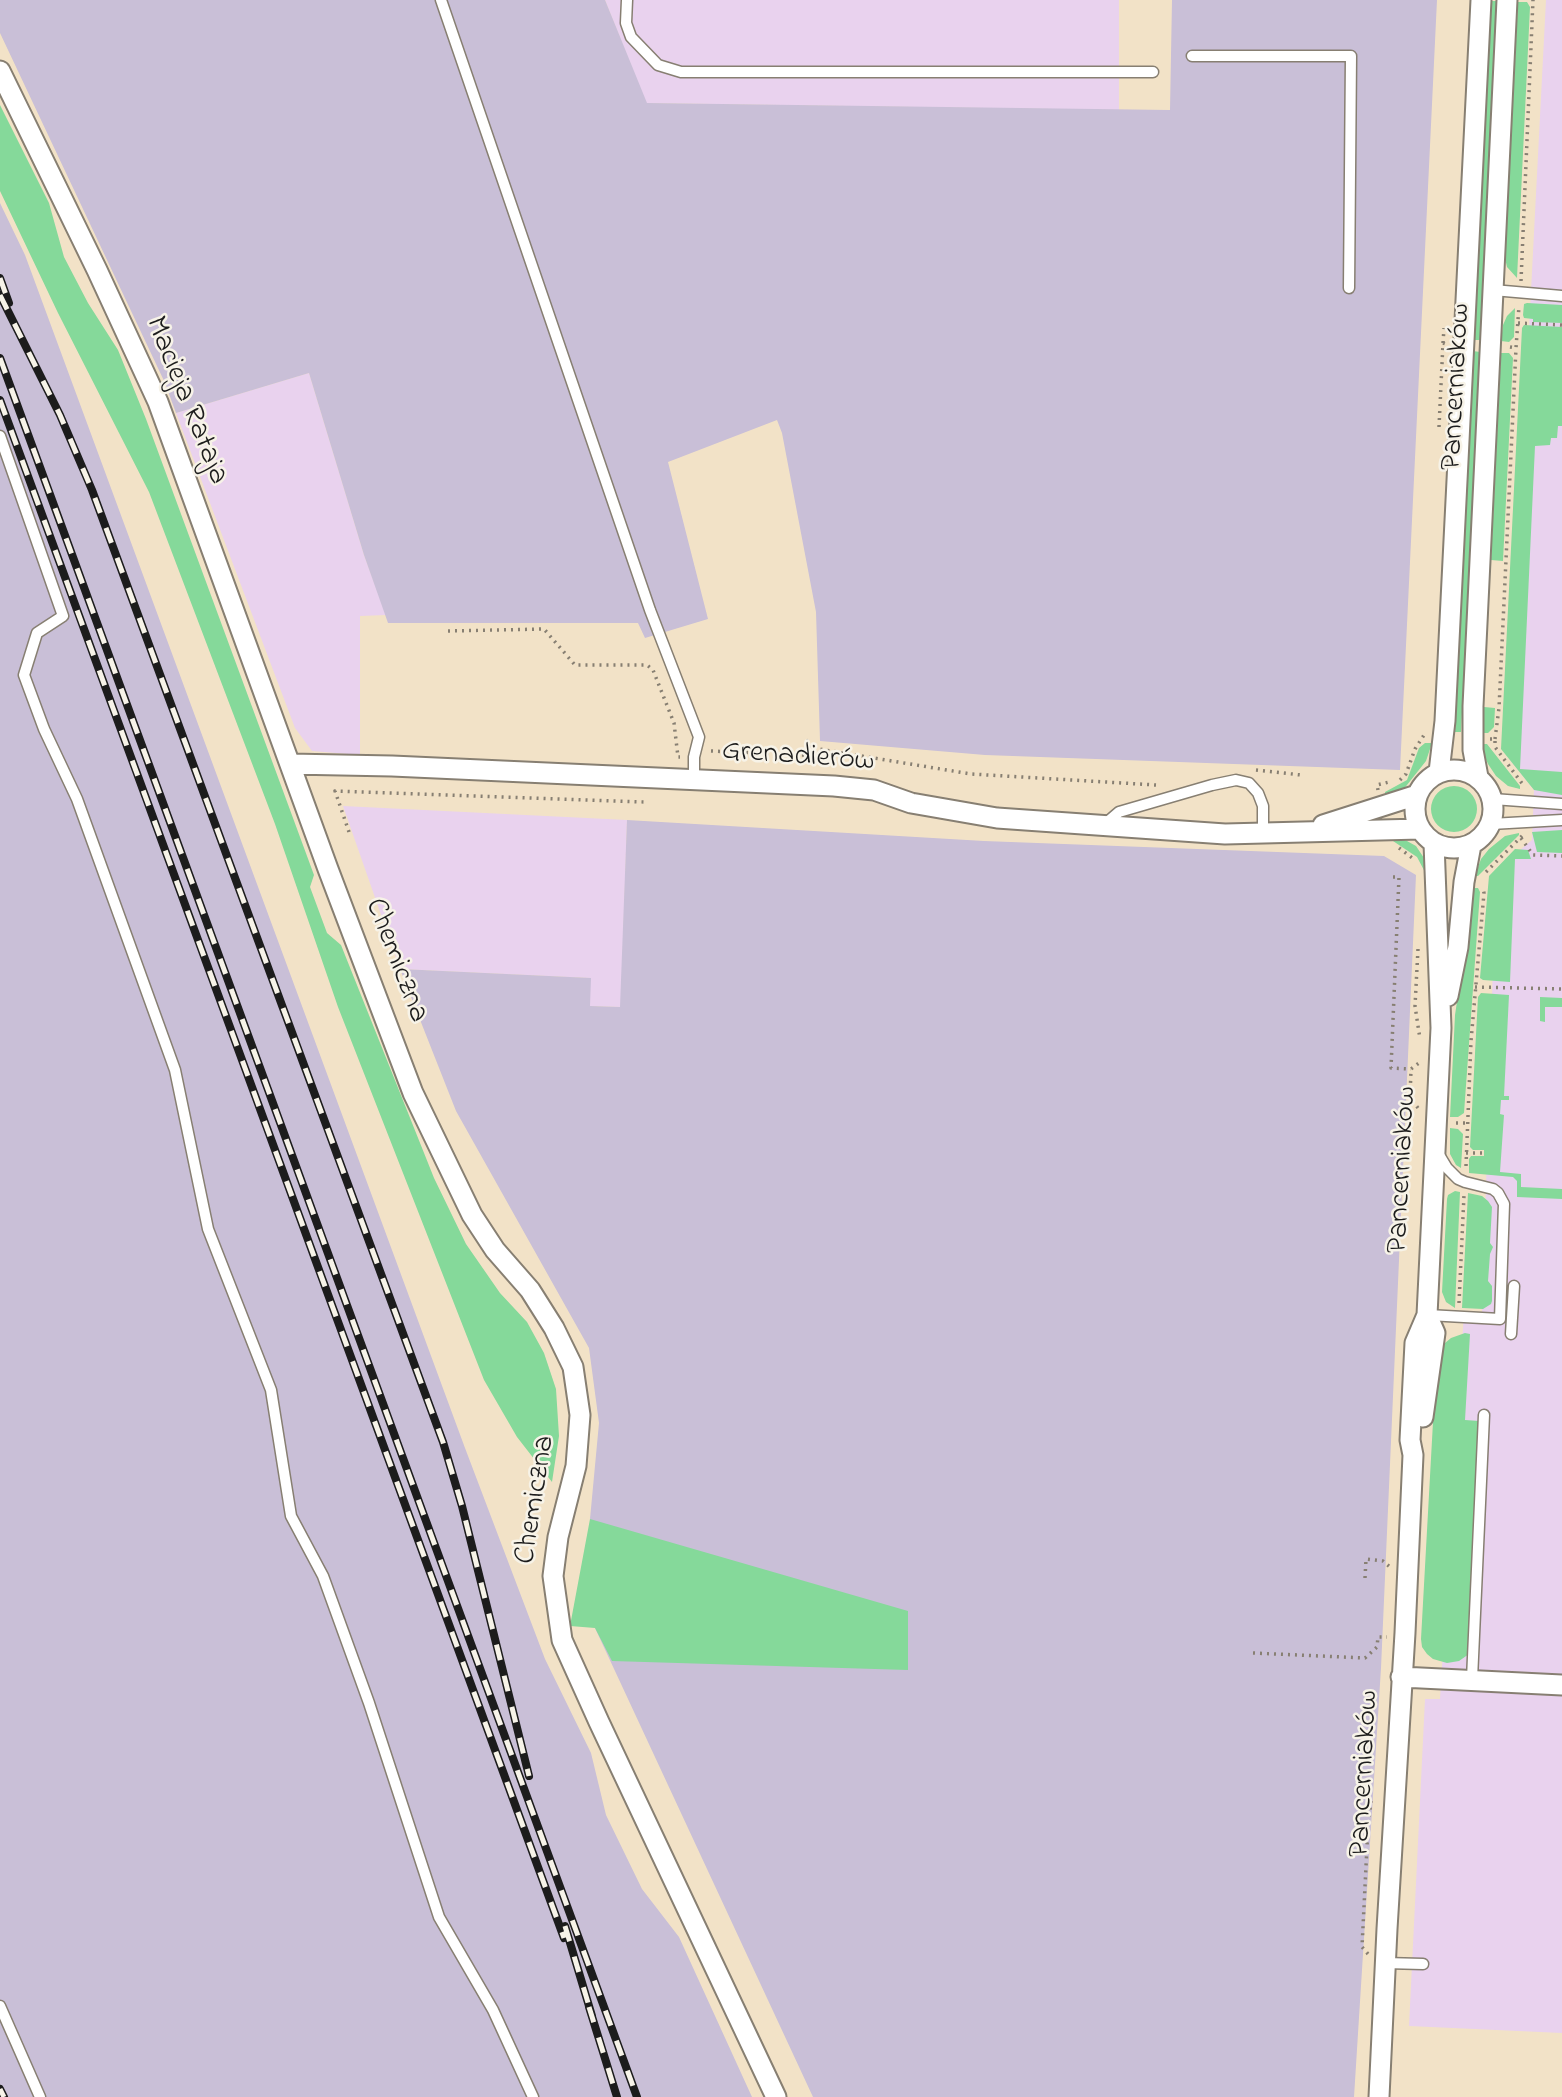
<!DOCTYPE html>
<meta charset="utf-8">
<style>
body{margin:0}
canvas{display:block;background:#f2e2c7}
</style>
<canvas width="1562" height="2097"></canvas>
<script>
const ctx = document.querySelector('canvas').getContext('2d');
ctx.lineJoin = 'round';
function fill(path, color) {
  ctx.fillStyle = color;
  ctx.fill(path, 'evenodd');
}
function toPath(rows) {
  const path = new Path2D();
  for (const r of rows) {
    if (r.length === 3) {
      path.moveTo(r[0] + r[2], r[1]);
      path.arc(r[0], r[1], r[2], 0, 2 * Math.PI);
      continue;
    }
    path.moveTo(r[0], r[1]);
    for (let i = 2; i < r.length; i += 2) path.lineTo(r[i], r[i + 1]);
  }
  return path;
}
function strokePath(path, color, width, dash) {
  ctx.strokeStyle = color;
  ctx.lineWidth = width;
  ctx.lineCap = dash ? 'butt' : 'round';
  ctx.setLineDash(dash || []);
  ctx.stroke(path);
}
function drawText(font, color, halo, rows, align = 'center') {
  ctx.font = font + ' "Indie Flower",sans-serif';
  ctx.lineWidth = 5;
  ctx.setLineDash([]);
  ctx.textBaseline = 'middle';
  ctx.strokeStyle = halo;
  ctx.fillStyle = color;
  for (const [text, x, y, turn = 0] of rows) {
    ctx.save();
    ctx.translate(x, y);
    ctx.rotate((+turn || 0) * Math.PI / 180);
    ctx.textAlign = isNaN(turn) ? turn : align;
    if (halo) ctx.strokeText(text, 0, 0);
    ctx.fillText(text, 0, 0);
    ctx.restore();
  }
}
fill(toPath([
 [605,0,1119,0,1119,110,646,103],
 [1546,0,1562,0,1562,2033,1409,2026,1425,1699,1440,1699,1464,1312,1482,1312,1496,870,1532,840,1534,790,1507,756],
 [309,373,364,555,386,615,360,616,360,755,312,751,295,728,176,413],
 [343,806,627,820,621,1007,590,1006,590,978,400,969]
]), '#e9d2ee');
fill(toPath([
 [0,0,605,0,647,103,1170,110,1172,0,1437,0,1400,770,985,755,820,741,816,612,782,433,777,420,668,462,708,619,645,638,638,623,388,623,364,555,309,373,176,413,165,383,0,33],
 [0,203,25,255,465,1448,545,1659,591,1753,606,1815,642,1889,679,1937,752,2097,0,2097],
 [627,820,984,841,1384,856,1416,875,1381,1668,1354,2097,813,2097,595,1628,705,1632,590,1519,599,1423,589,1348,456,1111,400,969,591,978,590,1006,620,1007]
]), '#c9bfd7');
fill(toPath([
 [1491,1,1497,1,1480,340,1474,340],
 [1518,2,1527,2,1530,7,1517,278,1507,267,1505,258],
 [0,105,49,203,64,257,88,303,118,350,146,419,314,875,310,887,327,933,341,945,434,1178,466,1244,500,1293,527,1322,544,1353,556,1389,559,1436,552,1482,517,1437,484,1380,338,1007,275,824,149,492,58,313,0,191],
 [1527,303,1562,305,1562,323,1533,322,1533,319,1524,318,1523,315,1524,304],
 [1515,308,1514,337,1509,342,1501,341,1503,325,1507,316],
 [1524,325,1562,327,1562,426,1558,426,1557,438,1551,438,1550,445,1535,446,1520,769,1562,772,1562,795,1534,790,1501,749,1522,328],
 [1473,351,1480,352,1461,732,1455,732],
 [1501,353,1509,353,1513,358,1503,561,1491,560],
 [1484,707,1495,708,1494,727,1488,733,1482,733],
 [1425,743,1432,743,1426,761,1403,790,1385,798,1385,792,1407,780,1419,748],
 [1483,744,1487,744,1520,786,1520,789,1508,786,1496,776,1488,764,1483,753],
 [1454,809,23],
 [1562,830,1562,853,1537,852,1532,832],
 [1519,833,1519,835,1478,876,1475,876,1481,859,1489,849,1505,836],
 [1393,841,1407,841,1416,846,1424,858,1426,865,1426,874,1417,857],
 [1515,849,1528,850,1531,859,1515,859,1510,982,1483,980,1480,978,1489,876],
 [1474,888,1478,888,1480,892,1464,1113,1458,1117,1450,1117,1455,1015],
 [1481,993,1509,995,1504,1096,1509,1096,1509,1100,1501,1100,1500,1114,1504,1115,1500,1172,1521,1174,1521,1187,1562,1189,1562,1199,1517,1197,1517,1181,1513,1177,1469,1173,1469,1159,1471,1156,1484,1156,1484,1150,1473,1150,1470,1147,1478,997],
 [1540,997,1562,998,1562,1007,1545,1007,1545,1022,1540,1021],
 [1450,1128,1458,1129,1463,1134,1461,1168,1456,1165,1450,1154],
 [1455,1191,1460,1192,1455,1308,1446,1302,1442,1292,1447,1199,1448,1195],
 [1468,1193,1482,1196,1488,1201,1492,1207,1490,1243,1493,1247,1490,1254,1488,1281,1492,1286,1492,1301,1491,1304,1483,1309,1462,1308],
 [1465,1333,1470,1334,1465,1420,1479,1421,1469,1654,1459,1661,1447,1663,1433,1659,1427,1654,1422,1647,1421,1639,1433,1422,1443,1350,1445,1343,1451,1338],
 [590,1519,908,1611,908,1670,612,1661,595,1628,570,1626]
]), '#85d99a');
const lane = toPath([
 [441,0,650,610,699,737,694,757,694,781],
 [627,0,626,23,631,37,658,65,681,72,1153,72],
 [1192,56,1351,56,1349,288],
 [1493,290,1562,296],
 [0,436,63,616,37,633,24,675,44,729,77,799,175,1070,208,1229,271,1390,291,1516,323,1576,369,1703,439,1917,493,2010,533,2097],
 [1493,799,1562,804],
 [1105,824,1119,812,1212,785,1236,780,1249,783,1258,793,1263,806,1263,833],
 [1491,824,1562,820],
 [1428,1315,1500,1319,1504,1204,1498,1193,1493,1189,1465,1182,1458,1179,1447,1168,1438,1153],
 [1511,1334,1514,1286],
 [1472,1679,1484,1415],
 [1385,1963,1423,1964],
 [0,2006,40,2097]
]);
const street = toPath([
 [0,71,97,270,158,402,328,869,413,1093,472,1215,495,1250,530,1290,554,1328,573,1367,580,1415,576,1466,558,1537,553,1576,562,1640,599,1722,776,2097],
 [290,764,392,766,834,786,874,790,911,803,997,818,1225,834,1420,829],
 [1454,809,39],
 [1439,772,1445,721,1481,0],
 [1478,777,1473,750,1473,706,1507,0],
 [1323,825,1417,795],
 [1448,996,1458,947,1464,882,1471,845],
 [1423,1417,1435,1333,1427,1315],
 [1401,1677,1562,1685],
 [1379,2097,1387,1929,1405,1633,1413,1455,1410,1440,1415,1343,1427,1315,1441,1028,1434,843]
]);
strokePath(lane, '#877f72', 13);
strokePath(street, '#877f72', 23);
strokePath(toPath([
 [1521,281,1533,0],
 [1518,323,1562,325],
 [1443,343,1444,328],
 [1510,347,1516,348,1519,306],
 [1439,427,1443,343,1446,344],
 [448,631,544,629,575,665,647,665,653,670,674,723,678,757,680,757],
 [1490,739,1495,739,1495,747,1524,786],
 [1495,739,1499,708,1516,348],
 [806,740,813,748],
 [711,751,804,755,813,748,971,774,1156,785],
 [1256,770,1301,775],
 [1400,780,1406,774,1415,749,1424,735],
 [1378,790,1377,785,1389,782],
 [349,832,335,791,645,802],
 [1521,838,1533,855,1562,856],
 [1399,848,1415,860],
 [1486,872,1523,835],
 [1393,877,1399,877,1391,1068,1411,1069],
 [1418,949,1415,1006,1420,1039],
 [1475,987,1562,989],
 [1418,1108,1410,1098,1411,1069,1419,1063,1420,1060],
 [1456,1123,1467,1123],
 [1466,1153,1483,1153],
 [1466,1166,1471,1041,1484,893,1483,888],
 [1459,1303,1464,1195],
 [1365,1578,1366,1559,1383,1561,1390,1567],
 [1253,1653,1365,1658,1377,1647,1378,1637,1387,1637],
 [1368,1954,1362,1947,1368,1826,1371,1801,1375,1800]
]), '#877f72', 3.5, [2, 5]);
strokePath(lane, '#fff', 10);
strokePath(street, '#fff', 19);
const rail = toPath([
 [0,278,9,303],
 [0,295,60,415,92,490,443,1442,462,1506,529,1776],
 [0,358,637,2097],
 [0,400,564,1938],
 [565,1926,592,2016],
 [589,2007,617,2097],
 [0,2089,4,2097]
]);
strokePath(rail, '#1c1c1c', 8);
strokePath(rail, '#f7f3e8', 5, [16]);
drawText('30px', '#1c1c1c', '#f7f3e8', [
 ["Pancerniaków",1458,387,-87],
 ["Macieja Rataja",185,401,68],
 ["Grenadierów",798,758,4],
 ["Chemiczna",395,961,69],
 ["Pancerniaków",1404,1170,-87],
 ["Chemiczna",537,1500,-81],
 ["Pancerniaków",1366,1774,-87]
]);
</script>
